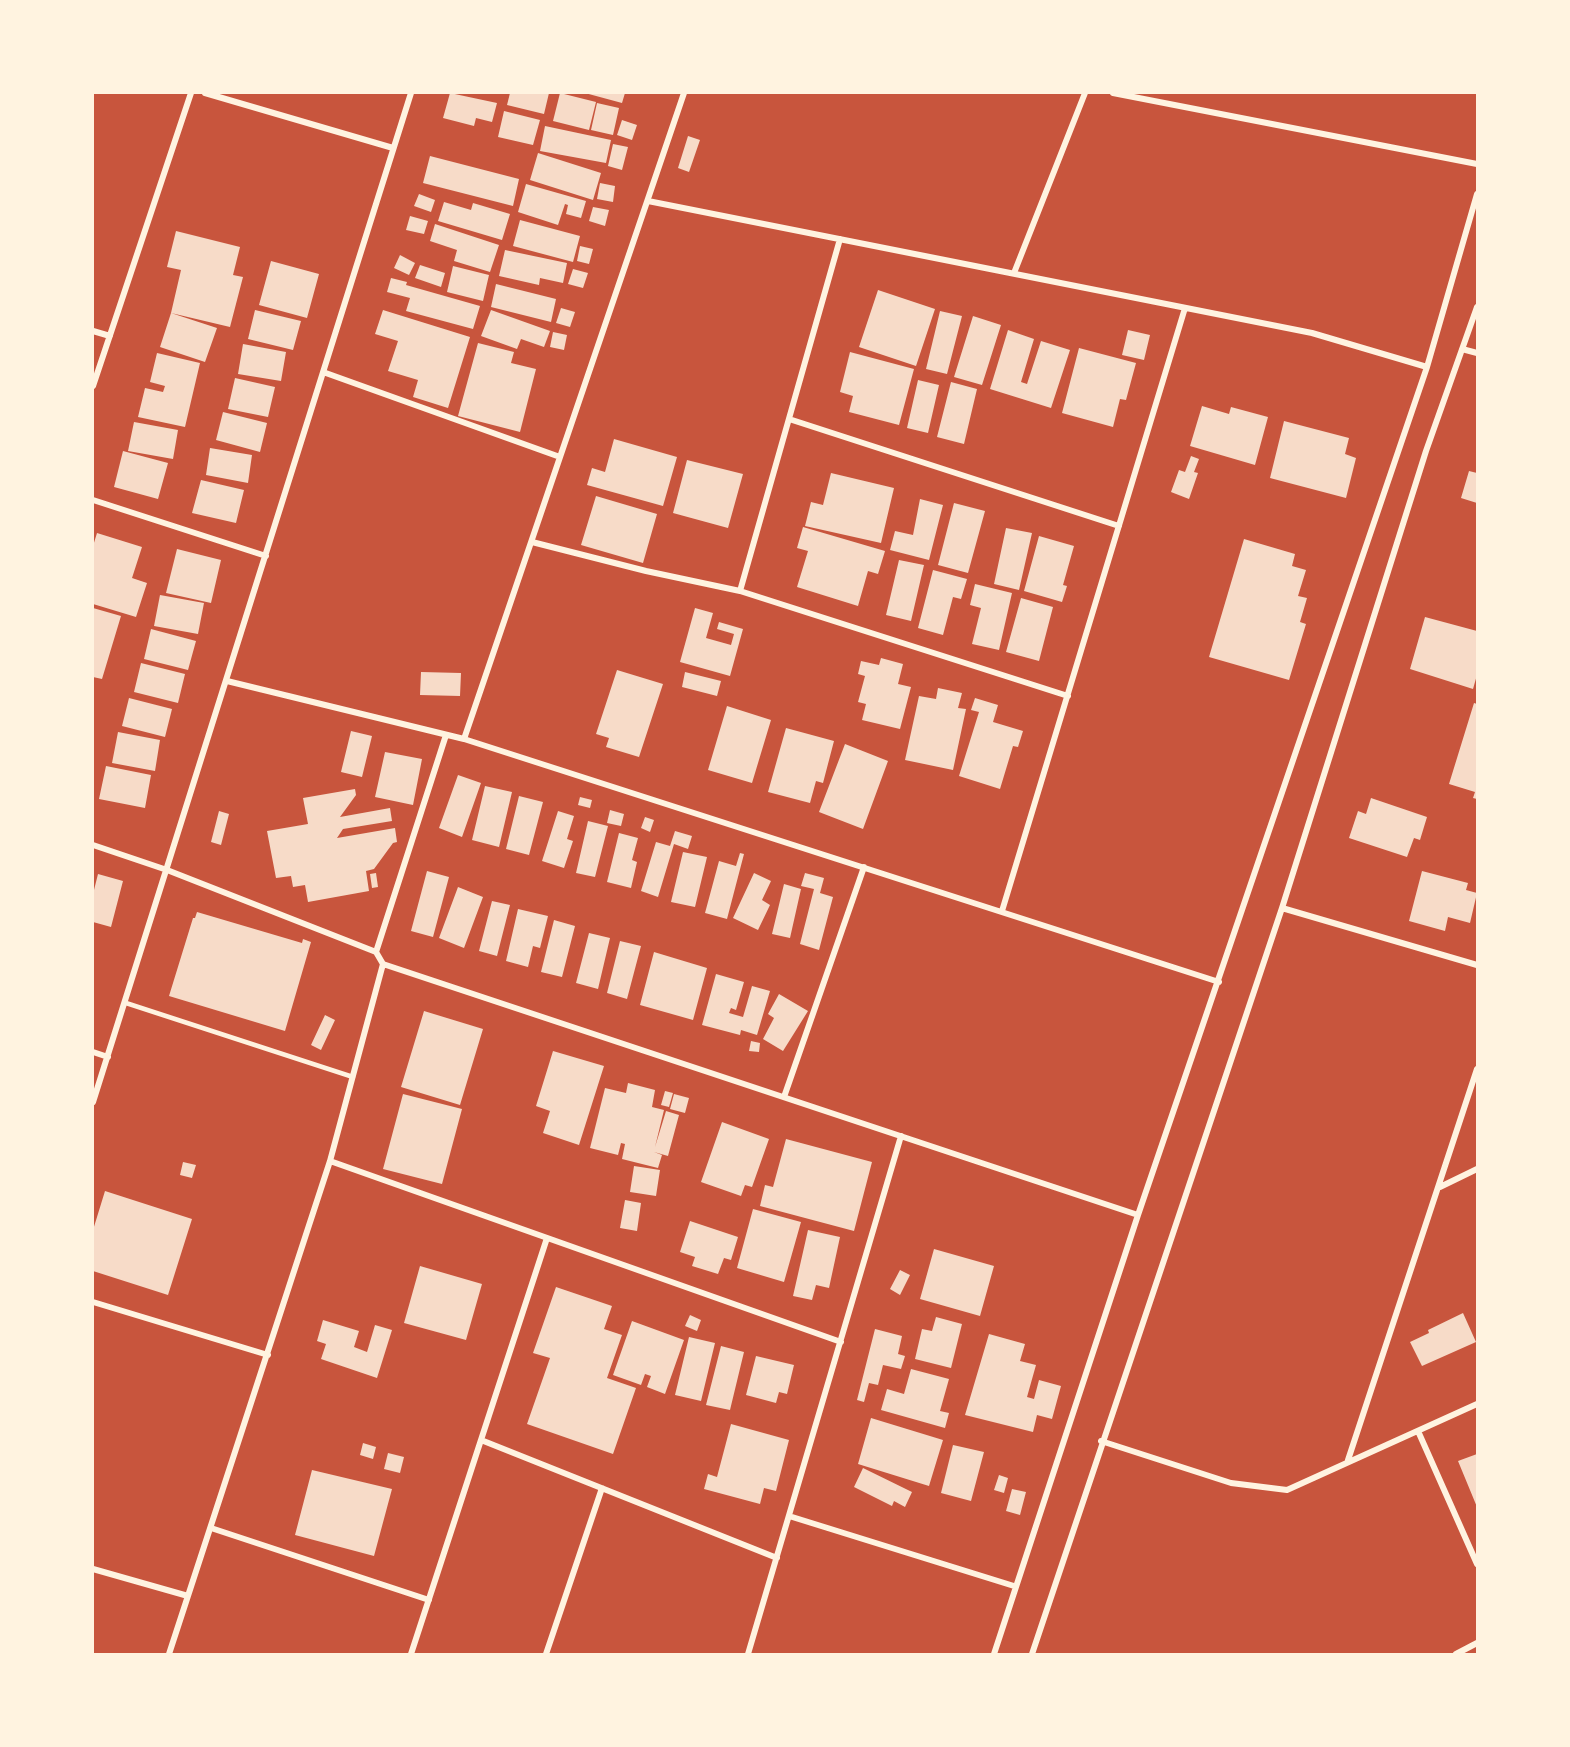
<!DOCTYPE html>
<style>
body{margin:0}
#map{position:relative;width:1570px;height:1747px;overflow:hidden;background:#c8553d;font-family:Inter,sans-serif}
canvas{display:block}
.frame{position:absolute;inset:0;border:94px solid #fff3e0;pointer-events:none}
</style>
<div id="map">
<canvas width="1570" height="1747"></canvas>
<div class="frame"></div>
</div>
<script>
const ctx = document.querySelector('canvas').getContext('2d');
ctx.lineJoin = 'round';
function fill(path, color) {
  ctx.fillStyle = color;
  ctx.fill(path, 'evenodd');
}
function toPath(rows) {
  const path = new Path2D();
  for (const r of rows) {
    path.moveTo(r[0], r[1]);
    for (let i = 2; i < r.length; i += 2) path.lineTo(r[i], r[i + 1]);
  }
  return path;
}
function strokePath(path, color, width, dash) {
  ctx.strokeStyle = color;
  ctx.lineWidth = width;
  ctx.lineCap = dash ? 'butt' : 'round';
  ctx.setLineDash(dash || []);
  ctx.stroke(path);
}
fill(toPath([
 [450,93,497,103,492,122,476,118,474,126,443,118],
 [510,93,549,93,544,114,507,105],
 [560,93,596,102,589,130,553,121],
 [585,93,625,93,622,103],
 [597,103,619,108,613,135,591,130],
 [504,111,540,120,533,145,498,137],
 [622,120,637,125,632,140,617,135],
 [545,126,611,140,606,163,540,151],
 [688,136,700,140,689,172,678,168],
 [613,144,628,147,622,170,608,166],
 [538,153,601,173,593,200,530,180],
 [430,156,519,179,513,206,423,183],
 [600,183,615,186,613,202,597,199],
 [526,184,586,201,581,218,566,214,568,205,565,204,558,225,518,212],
 [419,194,435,200,431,212,414,206],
 [444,202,471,210,473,203,510,214,502,240,438,221],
 [593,207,609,210,605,226,589,221],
 [410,216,428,221,424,234,406,230],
 [520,220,580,236,573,262,513,246],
 [435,224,499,245,490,272,454,261,457,250,430,241],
 [176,231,240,247,233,275,243,277,230,327,171,313,181,270,167,267],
 [580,246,593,249,589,264,577,261],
 [505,250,567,263,563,283,540,278,539,285,499,276],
 [400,255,415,263,409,275,394,268],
 [271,261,319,274,307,318,259,305],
 [420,265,445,273,441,287,415,278],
 [453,266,489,275,483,301,447,292],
 [573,269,588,273,583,288,568,284],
 [391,278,407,282,406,285,480,306,473,329,406,311,410,298,387,292],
 [496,284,556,299,551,322,491,307],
 [878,290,935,309,916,366,859,347],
 [561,308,575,312,570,327,556,323],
 [255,310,301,321,293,350,248,339],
 [383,310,470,337,448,408,413,397,418,380,388,371,398,341,375,334],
 [491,310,550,331,544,347,521,339,517,349,481,336],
 [940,311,962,316,947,374,926,369],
 [171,313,217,328,205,362,160,347],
 [973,316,1001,325,982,385,954,377],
 [1008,330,1034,339,1021,382,1027,384,1041,341,1070,350,1051,408,990,389],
 [1128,330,1150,335,1144,360,1122,355],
 [553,332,567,335,564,350,550,347],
 [478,343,514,352,511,363,536,369,520,432,458,416],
 [243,344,286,352,281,381,238,374],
 [1079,348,1136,363,1126,400,1120,399,1113,427,1062,413],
 [850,352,914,369,899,425,849,412,853,396,840,392],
 [157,353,200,363,185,427,138,417,145,388,163,392,165,386,150,382],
 [235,378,275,387,268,417,228,409],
 [918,380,939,385,928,433,907,428],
 [951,382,977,389,964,444,937,437],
 [1202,406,1229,414,1231,407,1268,417,1255,465,1190,446],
 [223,412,267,423,260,452,216,440],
 [1284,421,1349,438,1345,454,1356,458,1346,498,1270,478],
 [134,422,178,430,173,459,128,451],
 [614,439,677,457,663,506,587,485,592,468,605,472],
 [210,448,252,455,248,483,206,475],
 [123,451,168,463,158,499,114,487],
 [1191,456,1199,459,1194,472,1198,473,1189,499,1171,492,1179,470,1185,472],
 [687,460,743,474,728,528,673,513],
 [1469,471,1477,473,1477,503,1461,498],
 [831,473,894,488,881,543,805,526,811,502,823,505],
 [201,480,244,490,236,523,192,513],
 [596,496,657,514,643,563,581,545],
 [920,499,943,505,929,560,890,550,895,531,913,535],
 [954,503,985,511,968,573,938,565],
 [803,527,885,551,878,574,868,571,858,606,797,587,808,551,797,548],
 [1006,528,1032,533,1019,590,994,584],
 [97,533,142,547,132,578,147,583,136,617,93,604,93,546],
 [1039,536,1074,546,1063,585,1067,586,1062,602,1024,591],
 [1244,539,1295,554,1292,566,1306,570,1298,596,1307,598,1300,622,1306,624,1289,680,1209,657],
 [177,549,221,560,211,603,166,593],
 [899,560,924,565,911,621,886,615],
 [933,570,967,579,961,599,953,597,943,635,918,628],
 [975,584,1012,593,999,650,972,644,981,608,970,605],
 [160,595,204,603,198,634,154,626],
 [1021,598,1053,607,1039,661,1006,652],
 [93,608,121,616,102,679,93,677],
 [695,608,713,613,706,638,731,645,734,634,717,629,719,622,743,629,730,676,680,662],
 [1425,617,1477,631,1477,675,1473,689,1410,669],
 [151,629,196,641,188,670,144,659],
 [881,658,903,664,898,684,911,687,900,729,862,720,866,704,858,702,865,676,858,674,861,661,879,665],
 [141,663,185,674,178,703,134,692],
 [617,670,663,684,639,757,606,747,609,738,596,734],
 [421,672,461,673,460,696,420,695],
 [685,672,721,681,717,696,682,687],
 [938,688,962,693,958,708,966,709,953,770,905,760,919,696,936,699],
 [129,698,172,709,165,737,122,726],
 [975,698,998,705,993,722,1023,731,1018,747,1013,746,1000,789,959,776,979,712,971,710],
 [1474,703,1477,704,1477,799,1473,798,1475,792,1449,784],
 [727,706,771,720,752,783,708,770],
 [786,728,834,741,823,783,816,781,810,803,768,792],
 [351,731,372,736,362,777,341,772],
 [118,732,160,740,155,771,112,763],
 [845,744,888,761,863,829,819,812],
 [385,752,422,759,413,805,375,797],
 [106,766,151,775,145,808,99,799],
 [458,775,481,783,462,837,439,828],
 [485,786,512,792,499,847,472,840],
 [355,789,356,795,340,817,390,808,392,821,343,829,337,838,395,828,397,842,393,843,374,869,366,871,369,891,308,902,305,885,293,887,291,876,276,878,267,831,308,824,303,798],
 [519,796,543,802,529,855,506,849],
 [580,797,592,800,590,808,578,805],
 [1371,798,1427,817,1420,840,1414,838,1407,857,1349,838,1358,811,1366,814],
 [610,810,624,814,621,826,607,823],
 [219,811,229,814,221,845,211,842],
 [558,811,574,816,567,839,573,841,564,868,542,861],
 [645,817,654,820,650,832,641,828],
 [588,821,608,826,595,877,576,873],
 [675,831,692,836,688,849,674,844,658,897,641,891,656,842,670,846],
 [619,833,638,838,632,860,637,862,631,888,607,882],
 [683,852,707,857,695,907,671,902],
 [740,853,744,854,727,919,705,913,719,861,736,866],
 [427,871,449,877,433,937,411,931],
 [1422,871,1468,883,1466,890,1477,893,1470,923,1448,917,1445,931,1409,921],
 [376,873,378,887,372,888,370,874],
 [754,873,771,881,762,900,770,905,758,930,733,918],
 [805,873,824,878,820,893,833,897,819,950,800,944,814,889,801,886],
 [98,874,123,881,111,927,93,922,93,894],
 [784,884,801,889,790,938,772,934],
 [458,887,483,897,464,948,439,938],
 [492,901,510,905,497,956,479,951],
 [518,909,548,916,540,948,533,946,528,967,506,961],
 [197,912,302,943,303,939,311,942,285,1031,169,996,193,918,195,918],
 [554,920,575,926,562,977,541,972],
 [589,933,610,938,598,989,576,983],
 [620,941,641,946,627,999,607,993],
 [654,952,707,968,693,1020,640,1005],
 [716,974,744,982,736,1010,731,1008,729,1013,743,1017,752,986,770,991,757,1035,741,1030,740,1035,702,1025],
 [779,994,808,1011,783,1051,763,1039,774,1018,768,1014],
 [424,1011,483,1029,460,1105,401,1087],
 [325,1015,335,1020,321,1050,311,1045],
 [751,1041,760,1043,759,1052,749,1051],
 [553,1051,604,1066,579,1145,543,1133,550,1111,536,1106],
 [628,1083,655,1090,652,1107,664,1110,655,1147,666,1111,679,1115,668,1156,654,1152,662,1155,658,1168,622,1159,625,1144,621,1143,618,1155,590,1148,605,1088,626,1093],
 [665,1091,673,1093,669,1107,661,1105],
 [403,1094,462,1109,442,1184,383,1169],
 [674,1094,689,1098,685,1113,670,1109],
 [722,1122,769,1139,752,1187,745,1185,741,1196,701,1182],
 [786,1139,872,1162,854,1231,760,1206,765,1185,773,1187],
 [183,1162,196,1165,192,1178,180,1175],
 [634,1166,660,1170,656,1196,630,1192],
 [105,1191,192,1219,168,1295,93,1271,93,1230],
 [625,1200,641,1203,637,1231,620,1228],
 [753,1209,801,1222,784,1282,737,1268],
 [690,1221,738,1237,731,1260,724,1258,718,1274,692,1266,695,1257,680,1252],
 [808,1230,840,1237,829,1288,816,1285,812,1300,793,1296],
 [934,1249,994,1266,980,1316,920,1299],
 [420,1266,482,1284,466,1340,404,1323],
 [900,1270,910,1275,900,1295,890,1289],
 [556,1287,612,1306,604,1329,622,1335,607,1378,636,1388,613,1454,527,1424,550,1358,533,1353],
 [1463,1313,1476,1342,1422,1366,1410,1342,1429,1333,1428,1330],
 [690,1315,701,1320,697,1331,685,1326],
 [936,1317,962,1324,951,1368,915,1359,922,1329,932,1331],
 [323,1320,359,1331,354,1347,367,1352,375,1325,392,1330,377,1378,321,1359,326,1344,317,1341],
 [632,1321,684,1340,665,1394,647,1387,651,1376,645,1374,641,1385,613,1375],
 [875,1329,902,1336,898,1354,905,1356,901,1369,883,1365,878,1385,869,1383,864,1402,857,1400],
 [989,1334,1025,1344,1020,1361,1036,1365,1027,1397,1034,1399,1039,1380,1061,1386,1052,1419,1037,1415,1033,1432,965,1415],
 [689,1337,715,1343,701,1401,675,1395],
 [721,1346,744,1352,730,1410,706,1405],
 [756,1356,794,1365,787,1394,779,1392,776,1403,746,1395],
 [911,1369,949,1379,940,1411,949,1413,945,1428,881,1410,887,1389,904,1394],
 [871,1418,943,1440,929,1486,858,1464],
 [731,1424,789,1440,776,1491,764,1488,760,1504,704,1489,708,1474,717,1477],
 [363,1443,376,1447,373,1459,360,1455],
 [953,1445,984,1452,971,1501,941,1493],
 [388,1453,404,1457,400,1473,384,1469],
 [1477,1454,1477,1507,1458,1461],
 [863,1468,912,1492,905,1507,894,1501,892,1506,854,1487],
 [312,1470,392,1489,374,1556,295,1535],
 [999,1475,1008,1478,1004,1493,994,1490],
 [1012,1489,1026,1492,1020,1515,1006,1511]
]), '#f7dbc8');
strokePath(toPath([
 [126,1003,353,1077]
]), '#fff3e0', 4.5);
strokePath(toPath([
 [205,93,393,148],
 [1113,93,1477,164],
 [648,201,1312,333,1427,367],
 [1014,273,1085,93],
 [93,331,110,336],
 [1462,349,1477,353],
 [323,372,560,457],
 [93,386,191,93],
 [789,419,1119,526],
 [93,500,266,556],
 [532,542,646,571,740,591,1068,696],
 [740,591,840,239],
 [227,681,464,739,1219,982],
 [464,739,684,93],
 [93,845,167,870,376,952,383,964,1138,1215],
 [1282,908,1477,965],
 [1002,911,1185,308],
 [376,952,446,735],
 [93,1052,108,1057],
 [784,1097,864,867],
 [93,1102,411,93],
 [330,1161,841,1342],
 [1440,1187,1477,1169],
 [93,1302,268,1355],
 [1418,1431,1477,1564],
 [481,1440,777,1558],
 [1101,1441,1231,1483,1287,1490,1477,1404],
 [1348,1460,1477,1069],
 [789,1516,1014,1586],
 [211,1528,429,1600],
 [93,1569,188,1596],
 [169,1654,330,1161,383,964],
 [411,1654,547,1238],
 [546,1654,602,1488],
 [748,1654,901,1136],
 [994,1654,1138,1215,1427,367,1477,194],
 [1032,1654,1282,908,1426,451,1477,307],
 [1456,1654,1477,1643]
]), '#fff3e0', 6);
</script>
